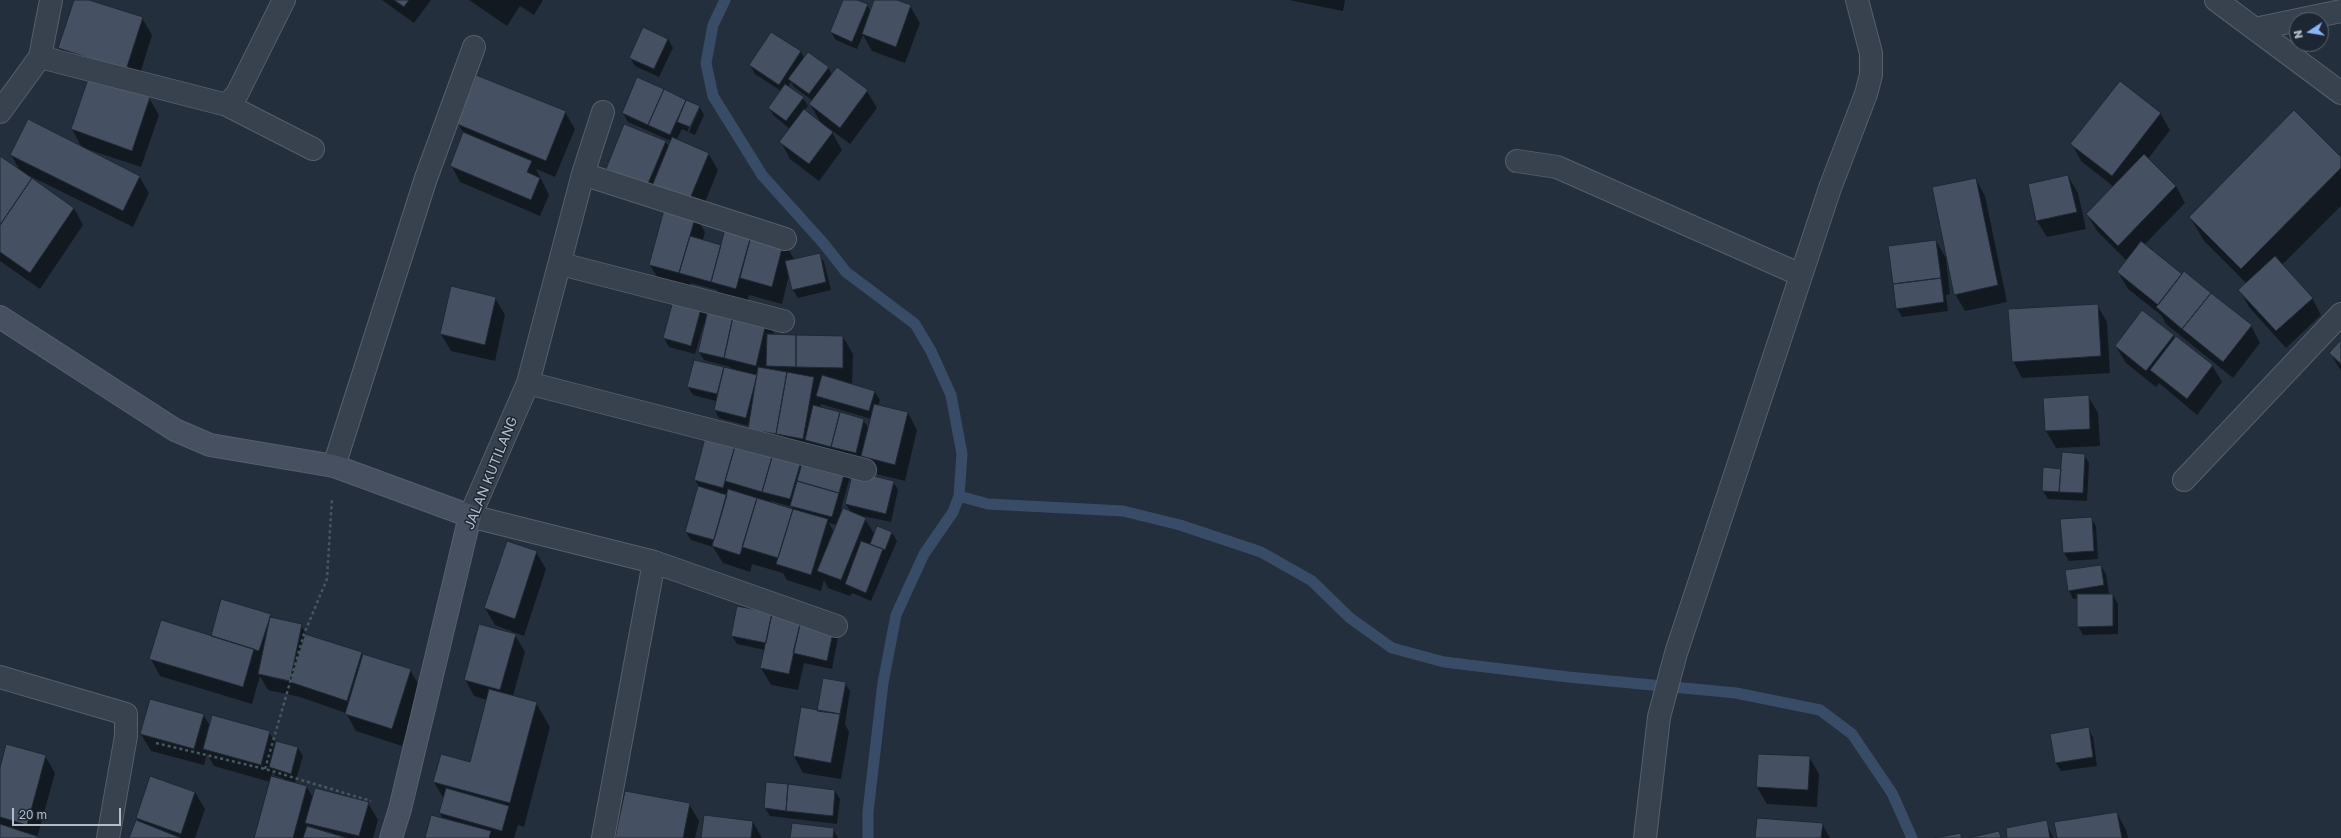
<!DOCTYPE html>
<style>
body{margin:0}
#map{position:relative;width:2341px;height:838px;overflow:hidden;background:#242f3e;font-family:"Golos Text",sans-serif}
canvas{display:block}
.north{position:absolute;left:2289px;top:12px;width:40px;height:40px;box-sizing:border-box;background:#1d2633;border:1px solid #59626f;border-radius:50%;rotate:258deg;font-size:11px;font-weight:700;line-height:16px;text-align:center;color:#b4bcc9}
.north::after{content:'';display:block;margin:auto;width:14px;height:18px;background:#8ab4f8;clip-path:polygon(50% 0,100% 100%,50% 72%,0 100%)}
.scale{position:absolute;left:12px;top:808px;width:109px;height:18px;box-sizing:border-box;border:2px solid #b4bcc9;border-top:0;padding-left:5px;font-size:12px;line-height:14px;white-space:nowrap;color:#b4bcc9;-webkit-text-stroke:3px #1d2633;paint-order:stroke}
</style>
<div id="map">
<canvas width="2341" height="838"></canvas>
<div class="north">N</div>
<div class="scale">20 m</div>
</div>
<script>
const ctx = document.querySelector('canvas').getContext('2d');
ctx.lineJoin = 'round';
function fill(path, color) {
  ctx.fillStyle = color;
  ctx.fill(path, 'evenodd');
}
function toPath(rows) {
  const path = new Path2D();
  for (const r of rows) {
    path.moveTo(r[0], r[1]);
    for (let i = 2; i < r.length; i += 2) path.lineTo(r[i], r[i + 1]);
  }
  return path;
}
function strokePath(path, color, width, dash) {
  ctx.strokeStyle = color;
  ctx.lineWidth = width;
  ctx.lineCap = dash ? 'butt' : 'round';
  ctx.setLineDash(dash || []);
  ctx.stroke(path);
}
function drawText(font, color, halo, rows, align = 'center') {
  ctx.font = font + ' "Golos Text",sans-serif';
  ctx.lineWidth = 3;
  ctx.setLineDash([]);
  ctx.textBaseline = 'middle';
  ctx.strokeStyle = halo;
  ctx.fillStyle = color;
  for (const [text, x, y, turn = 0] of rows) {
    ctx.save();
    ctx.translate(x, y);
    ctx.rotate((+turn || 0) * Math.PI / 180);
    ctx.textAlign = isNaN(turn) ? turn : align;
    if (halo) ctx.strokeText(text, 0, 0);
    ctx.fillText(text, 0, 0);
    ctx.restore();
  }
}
fill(toPath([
 [75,0,85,0,142,18,152,35,136,87,69,65,59,48],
 [382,0,431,0,414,23],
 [469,0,543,0,534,15,520,6,507,26],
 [844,0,855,0,867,5,871,12,875,0,894,0,910,6,920,23,905,63,872,51,863,35,857,49,836,40,831,32],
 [1289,0,1345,0,1343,11],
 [772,33,801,52,804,58,828,68,832,74,867,91,877,108,850,144,830,129,842,150,819,181,790,159,781,142,790,129,774,116,769,108,781,91,755,74,750,65],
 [791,82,794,87,813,101,810,104,822,125,804,111,808,106,803,98,788,87],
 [668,39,673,48,659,77,635,66,630,57],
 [638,79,699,106,704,115,695,135,682,129,676,141,708,153,718,170,699,217,695,215,705,232,703,240,721,247,727,226,784,242,794,259,819,254,824,262,831,290,798,298,793,290,789,275,782,304,749,295,746,306,722,299,717,290,691,283,689,289,660,282,650,265,665,207,617,186,607,169,665,141,669,147,671,141,628,122,623,113],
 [697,110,699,110,689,132,687,132],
 [149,98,159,115,141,167,83,148,139,176,149,193,133,227,28,175,74,208,83,225,40,289,0,261,0,157,21,172,11,155,82,148,72,129],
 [565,112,575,129,555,177,536,169,549,195,540,216,460,182,451,165,464,134,458,124],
 [2160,113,2170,130,2148,159,2176,186,2185,203,2144,245,2251,326,2260,343,2233,378,2166,324,2161,315,2128,289,2118,272,2127,261,2097,231,2087,214,2114,187,2081,161,2072,144],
 [2341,158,2341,206,2282,265,2312,298,2321,315,2286,348,2249,307,2240,290,2247,284,2204,241,2190,217],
 [2068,176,2078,193,2086,229,2047,237,2037,221],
 [1976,179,1985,196,2007,302,1965,311,1955,294],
 [1936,241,1946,258,1950,294,1946,295,1948,311,1902,317,1897,308],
 [495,298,505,315,495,361,451,351,441,334],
 [675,298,702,306,707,316,766,320,775,335,843,337,853,354,852,385,875,392,880,400,878,406,908,413,917,430,905,481,872,473,862,455,850,477,841,509,851,513,846,504,893,482,898,490,891,522,858,515,865,519,875,535,878,527,892,533,897,541,871,601,852,593,850,596,828,588,824,580,821,591,787,580,783,573,752,564,750,572,723,563,713,547,691,540,686,532,699,487,695,480,759,446,749,426,719,418,715,410,716,401,693,395,688,387,694,361,732,370,730,367,704,360,699,352,705,324,704,324,695,354,669,347,664,338],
 [821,404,871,419,869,429,863,420,821,408],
 [771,501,792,507,794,510,771,503],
 [829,523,837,525,834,532],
 [2097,305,2107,322,2110,373,2022,378,2013,361],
 [2173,335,2175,339,2212,365,2222,382,2197,415,2159,383,2156,387,2126,363,2116,347],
 [2341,342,2341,371,2330,353],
 [2088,396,2098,413,2100,446,2056,448,2046,431],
 [2084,455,2089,463,2087,501,2048,499,2043,491,2062,470],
 [2091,518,2096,526,2098,559,2069,561,2064,553],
 [536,552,546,569,524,636,495,625,485,608],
 [2101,566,2106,574,2109,593,2104,595,2113,595,2118,604,2118,634,2083,635,2078,626,2078,598,2073,599,2069,590],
 [270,614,273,619,301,625,307,636,361,653,363,657,410,670,420,687,402,746,356,731,346,713,300,697,268,690,260,676,252,704,160,676,151,659],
 [270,675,295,681,295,683,270,677],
 [834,629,838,637,832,669,804,663,798,690,771,685,761,668,765,650,737,644,732,636],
 [515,635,525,652,513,696,536,703,550,727,524,827,518,825,514,838,426,838,443,819,440,813,444,799,434,782,471,763,487,700,474,696,465,679],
 [845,683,850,691,845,724,849,732,841,779,803,773,794,756,818,712],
 [203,714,210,726,269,732,276,744,298,748,303,756,295,783,307,787,313,798,368,803,378,820,373,838,255,838,270,782,214,766,207,754,204,765,151,751,141,734],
 [273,772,275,776,283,778,283,780,271,777],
 [2088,728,2093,737,2097,766,2061,771,2056,763],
 [45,756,55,773,37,838,0,838,0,771],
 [1809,757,1819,774,1817,807,1767,804,1757,787],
 [835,791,840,799,837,824,770,816,765,808],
 [195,792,205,809,195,838,130,838,140,823,137,818],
 [689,804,699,821,695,838,616,838],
 [2117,813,2126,830,2128,838,2058,838],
 [2046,821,2053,838,2008,838],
 [753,822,762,838,702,838],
 [1822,824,1830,838,1756,838],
 [833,829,838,838,792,838]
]), '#0007');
strokePath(toPath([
 [725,0,713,25,706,63,713,96,762,175,824,244,846,272,915,324,931,351,951,395,962,454,959,496,953,512,924,554,896,615,883,683,868,812,868,838],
 [959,496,988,504,1123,511,1180,525,1261,552,1312,581,1350,618,1392,648,1444,662,1568,677,1736,693,1820,710,1852,734,1892,793,1912,838]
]), '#394c67', 11);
const building = toPath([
 [74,0,89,0,143,17,126,70,58,48,74,0],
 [394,0,409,0,404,7,394,0],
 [843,0,857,0,868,4,852,42,830,32,843,0],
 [874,0,897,0,911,5,896,47,862,34,874,0],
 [643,27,668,39,654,69,629,58,643,27],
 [771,32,801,51,779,85,749,65,771,32],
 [808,52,829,67,809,94,788,79,808,52],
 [837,67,868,90,840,128,809,104,837,67],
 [476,75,566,111,546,161,457,124,476,75],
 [89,76,150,97,132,151,71,129,89,76],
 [637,77,664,89,648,125,622,113,637,77],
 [2120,81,2161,113,2112,176,2070,144,2120,81],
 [785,84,804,97,786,121,768,108,785,84],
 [664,89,686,100,670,135,648,125,664,89],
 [686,100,700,106,690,127,677,122,686,100],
 [804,109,833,132,809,164,779,142,804,109],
 [2294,110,2341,157,2341,168,2241,269,2189,217,2294,110],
 [28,119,140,176,123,211,10,155,28,119],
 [624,124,666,141,647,186,606,169,624,124],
 [463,132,532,161,527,172,540,178,531,200,450,166,463,132],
 [672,137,709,153,689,201,652,186,672,137],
 [2144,154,2176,186,2118,246,2086,214,2144,154],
 [0,156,32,178,0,225,0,156],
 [2068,175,2077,212,2036,221,2028,184,2068,175],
 [32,178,74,208,30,273,0,252,0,225,32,178],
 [1976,178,1998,285,1954,295,1932,187,1976,178],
 [665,206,696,215,679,273,649,265,665,206],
 [726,225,752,232,736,289,711,282,726,225],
 [752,232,784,241,772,287,740,278,752,232],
 [690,236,721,245,711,282,679,273,690,236],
 [1936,240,1941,278,1893,284,1888,246,1936,240],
 [2141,241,2182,274,2158,305,2117,272,2141,241],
 [820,253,826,282,792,290,785,261,820,253],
 [2275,256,2313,298,2276,331,2238,290,2275,256],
 [2184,271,2211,293,2182,329,2156,307,2184,271],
 [1941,278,1944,302,1896,309,1893,284,1941,278],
 [451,286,496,297,485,345,440,334,451,286],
 [2211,293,2252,325,2223,362,2182,329,2211,293],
 [674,297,702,305,691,346,663,338,674,297],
 [2098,304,2101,356,2012,362,2008,309,2098,304],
 [709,306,734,312,724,358,698,352,709,306],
 [2142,310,2174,335,2146,371,2115,346,2142,310],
 [734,312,767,319,756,366,724,358,734,312],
 [767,334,796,335,796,367,766,366,767,334],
 [796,335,843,336,843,368,796,367,796,335],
 [2176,336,2213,365,2187,399,2150,370,2176,336],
 [2341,340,2341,364,2329,353,2341,340],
 [694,360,724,367,717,394,687,387,694,360],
 [724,367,757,375,746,418,714,410,724,367],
 [758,367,787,372,776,434,748,429,758,367],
 [787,372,814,377,803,439,776,434,787,372],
 [822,375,875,391,869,411,816,396,822,375],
 [2089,395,2090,429,2045,431,2043,398,2089,395],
 [874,404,908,412,895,465,861,456,874,404],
 [813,405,840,412,831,447,805,440,813,405],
 [840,412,864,419,856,453,831,447,840,412],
 [707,430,737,439,723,488,694,480,707,430],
 [737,439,774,450,762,492,725,481,737,439],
 [774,450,802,458,790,499,762,492,774,450],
 [2062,452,2085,454,2083,493,2059,492,2062,452],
 [804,456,846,468,839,493,797,481,804,456],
 [2043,467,2061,469,2059,492,2042,491,2043,467],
 [853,471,894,481,886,514,845,504,853,471],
 [797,481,839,493,832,517,790,506,797,481],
 [698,486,727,495,714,540,685,532,698,486],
 [728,489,757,498,740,555,712,546,728,489],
 [757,498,793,509,778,558,742,547,757,498],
 [843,508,866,518,841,580,817,571,843,508],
 [793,509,828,519,811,575,776,564,793,509],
 [2092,517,2094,551,2063,553,2060,519,2092,517],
 [877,526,892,532,885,550,870,544,877,526],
 [507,541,537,551,515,619,484,608,507,541],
 [861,541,883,549,866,593,845,584,861,541],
 [2101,565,2104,585,2068,591,2065,570,2101,565],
 [2077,594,2113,594,2113,626,2077,627,2077,594],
 [221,599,271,614,259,651,211,636,221,599],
 [737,606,772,613,766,643,731,636,737,606],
 [772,613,801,620,789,674,760,668,772,613],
 [270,617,302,624,290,681,258,674,270,617],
 [161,620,254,649,243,687,149,659,161,620],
 [801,620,834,628,827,661,793,653,801,620],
 [479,624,516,634,500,690,464,680,479,624],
 [305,634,362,652,347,701,290,682,305,634],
 [363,654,411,669,392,729,345,714,363,654],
 [823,678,846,682,840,714,817,711,823,678],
 [489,689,537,702,510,803,433,782,441,754,470,762,489,689],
 [150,699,204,714,194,749,140,734,150,699],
 [801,707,840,714,831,763,793,756,801,707],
 [212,715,270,731,261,765,203,749,212,715],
 [2089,727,2093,757,2055,763,2050,734,2089,727],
 [276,741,298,747,291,774,269,767,276,741],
 [6,744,46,755,27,825,0,817,0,768,6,744],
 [1758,754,1810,756,1808,790,1756,787,1758,754],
 [150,776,195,792,181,834,136,818,150,776],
 [271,776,307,786,293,838,254,838,271,776],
 [766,782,788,784,786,811,764,808,766,782],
 [788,784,835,790,833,816,786,811,788,784],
 [315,788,369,802,359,836,305,823,315,788],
 [446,788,509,806,502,831,439,813,446,788],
 [625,791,690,803,683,838,615,838,625,791],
 [2117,812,2122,838,2057,838,2054,822,2117,812],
 [431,815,491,831,489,838,425,838,431,815],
 [704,815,753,821,751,838,701,838,704,815],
 [1757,818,1823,823,1821,838,1755,838,1757,818],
 [136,820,181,838,129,838,136,820],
 [2047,820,2050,838,2007,838,2006,828,2047,820],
 [792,823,834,828,833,838,790,838,792,823],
 [0,824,39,837,39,838,0,838,0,824],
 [307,826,347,838,303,838,307,826],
 [1999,831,2001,838,1968,838,1999,831],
 [1961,833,1961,838,1934,838,1961,833]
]);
fill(building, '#455162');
strokePath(building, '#1f2835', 1);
const street = toPath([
 [2216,0,2341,93],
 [2255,29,2341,11],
 [40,57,227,105,237,94,284,0],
 [227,105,313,149],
 [0,112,40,57,51,0],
 [603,112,583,174,528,383,470,516,654,562,836,626],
 [1517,161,1557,167,1801,275],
 [583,174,785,239],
 [561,264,783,321],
 [528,383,865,470],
 [334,466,426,178,474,47],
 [2184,480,2341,314],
 [0,677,126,714,126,736,108,838],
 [603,838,654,562],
 [1645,838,1659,717,1676,653,1830,188,1866,94,1871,75,1871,53,1857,0]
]);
const secondary = toPath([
 [0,317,175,430,210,445,334,466,470,516,400,809,391,838]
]);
strokePath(street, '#565f6c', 24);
strokePath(secondary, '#565f6c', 24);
strokePath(toPath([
 [156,743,265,769,371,801],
 [265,769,304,634,327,579,332,498]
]), '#44595c', 2.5, [3, 3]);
strokePath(street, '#38414e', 22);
strokePath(secondary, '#465061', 22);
drawText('14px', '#b4bcc9', '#1d2633', [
 ["JALAN KUTILANG",491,473,-68]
]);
</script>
